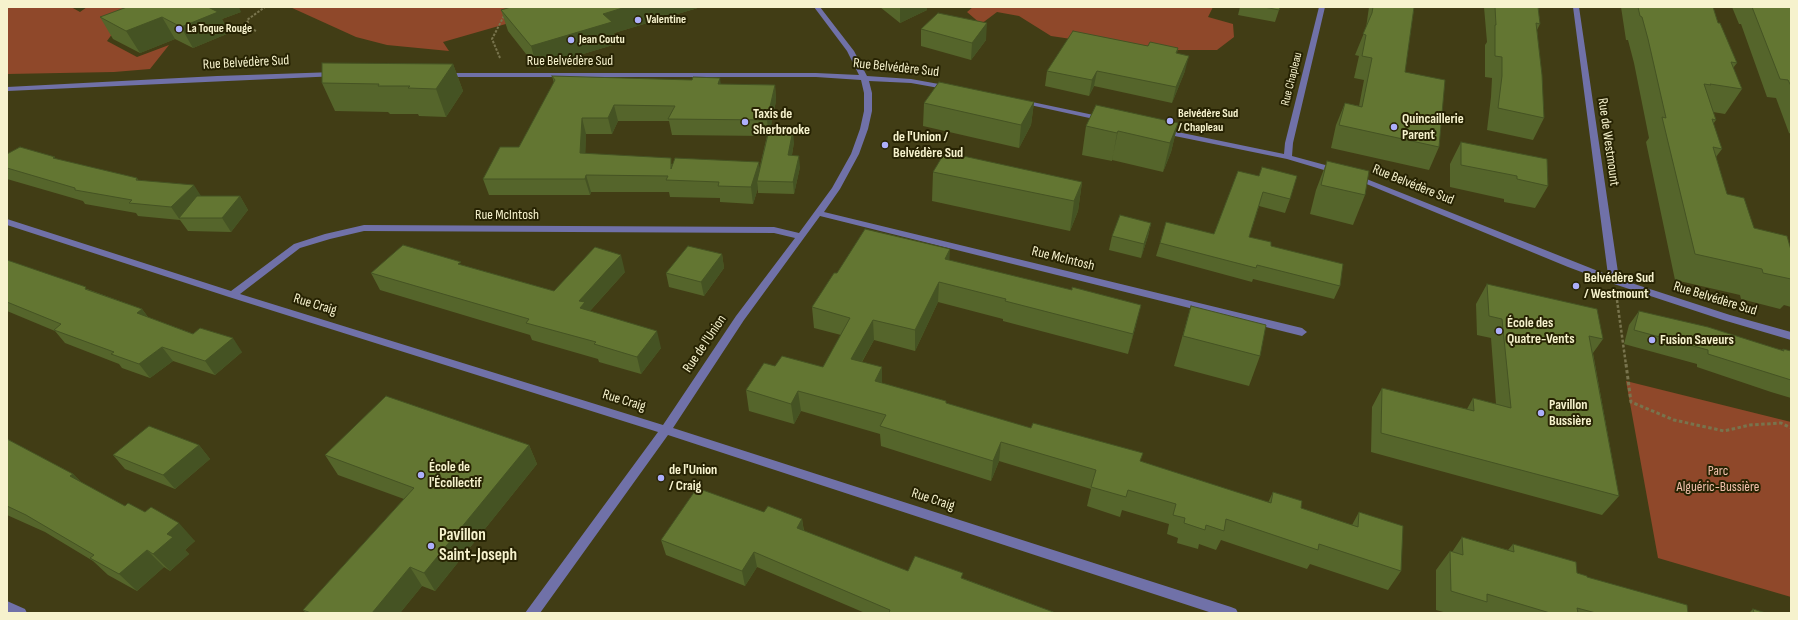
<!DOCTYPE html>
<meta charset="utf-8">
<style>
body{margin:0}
#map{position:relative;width:1798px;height:620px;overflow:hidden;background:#413d15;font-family:"Sofia Sans Condensed",sans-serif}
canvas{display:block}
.frame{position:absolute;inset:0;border:8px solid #f6f2cd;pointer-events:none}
</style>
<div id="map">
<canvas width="1798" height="620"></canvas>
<div class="frame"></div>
</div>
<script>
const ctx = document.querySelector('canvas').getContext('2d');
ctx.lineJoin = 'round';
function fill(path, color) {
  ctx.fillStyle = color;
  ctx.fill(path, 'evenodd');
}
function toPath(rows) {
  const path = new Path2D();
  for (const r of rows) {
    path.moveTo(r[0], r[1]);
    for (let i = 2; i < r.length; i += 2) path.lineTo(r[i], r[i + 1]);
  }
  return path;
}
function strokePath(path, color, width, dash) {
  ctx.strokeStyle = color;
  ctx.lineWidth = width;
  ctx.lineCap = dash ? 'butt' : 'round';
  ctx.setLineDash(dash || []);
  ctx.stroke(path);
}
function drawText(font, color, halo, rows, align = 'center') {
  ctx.font = font + ' "Sofia Sans Condensed",sans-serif';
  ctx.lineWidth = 4;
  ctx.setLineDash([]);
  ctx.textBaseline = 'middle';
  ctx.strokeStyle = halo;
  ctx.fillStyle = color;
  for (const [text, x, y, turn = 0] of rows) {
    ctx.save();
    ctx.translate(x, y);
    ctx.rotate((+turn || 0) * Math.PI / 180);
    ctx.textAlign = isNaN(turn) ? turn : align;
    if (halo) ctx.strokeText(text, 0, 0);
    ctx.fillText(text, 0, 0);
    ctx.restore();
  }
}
fill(toPath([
 [7,7,71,7,80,12,87,7,132,7,107,41,137,57,169,45,150,69,114,72,7,74],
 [290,7,565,7,443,42,449,51,387,45,356,37],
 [973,7,1213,7,1208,17,1233,24,1234,37,1217,50,1146,50,1051,36,1019,16,997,12,981,24,967,12],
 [1626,381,1791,422,1791,597,1658,558]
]), '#8f482a');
strokePath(toPath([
 [256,31,250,28,247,20,265,7],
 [500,58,492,39,505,14]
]), '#78744d', 2, [2.5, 1.5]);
strokePath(toPath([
 [1617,300,1626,365]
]), '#78744d', 2.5, [3, 2]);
strokePath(toPath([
 [1626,364,1631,402,1674,420,1724,431,1750,425,1781,423,1791,428]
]), '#78744d', 3, [3.5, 2.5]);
fill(toPath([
 [814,7,820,7,854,51,867,76,911,79,950,86,954,88,950,90,911,83,869,81,872,93,872,111,868,129,859,154,840,189,824,212,1302,328,1307,332,1302,336,820,216,744,320,673,428,1231,607,1236,609,1238,613,1212,613,668,435,540,613,525,613,658,432,229,297,7,225,7,219,231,291,294,244,325,234,364,225,774,227,799,233,832,188,851,154,860,129,864,111,864,93,861,80,816,77,445,77,441,75,445,73,816,73,859,75,847,51,814,7],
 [364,231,774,233,795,238,736,316,663,425,240,294,300,248,330,239,364,231],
 [1319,7,1325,7,1293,143,1292,156,1340,169,1340,173,1334,173,1287,159,1160,133,1159,131,1163,129,1284,154,1285,143,1319,7],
 [1573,7,1579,7,1619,279,1730,315,1791,332,1791,340,1723,320,1611,283,1568,267,1352,178,1353,176,1359,176,1608,275,1573,7],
 [335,72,339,74,338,76,7,91,7,87,217,76,335,72],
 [1018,99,1103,117,1107,119,1103,121,1021,103,1017,101,1018,99],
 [7,601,25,609,27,613,7,613,7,601]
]), '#7071a8');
fill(toPath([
 [511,7,701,7,614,33,616,44,537,68,508,31,501,10],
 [880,7,927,7,927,10,900,23],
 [1240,7,1280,7,1275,22,1238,15],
 [1369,7,1414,7,1405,72,1439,147,1429,170,1331,148,1336,125,1345,103,1359,106,1364,80,1354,78,1359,56,1355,55,1366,28],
 [1484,7,1538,7,1540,24,1537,30,1544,118,1533,140,1487,130,1491,97,1492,78,1485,77,1485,45,1487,42],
 [1621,7,1713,7,1718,23,1737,63,1733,68,1742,89,1725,114,1713,112,1716,120,1713,124,1722,149,1716,157,1727,194,1754,228,1791,279,1791,307,1784,305,1780,309,1741,299,1740,295,1675,280,1646,142,1649,138,1634,63,1628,40,1626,40],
 [1732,7,1791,7,1791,134,1789,133,1776,98,1767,97,1741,24,1739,24],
 [241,12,222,19,229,33,193,48,175,39,140,53,113,39,100,17],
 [921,29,986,40,971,60,921,46],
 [1148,46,1178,48,1177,53,1185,71,1172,103,1094,86,1089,96,1045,86,1047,71],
 [453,64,463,91,446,117,419,116,418,114,390,114,388,112,335,111,322,83],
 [552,76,721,84,775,85,776,101,770,130,794,142,792,155,800,167,794,194,758,193,758,188,753,204,720,202,720,198,670,197,669,192,591,192,590,195,489,195,483,179,519,147,554,83],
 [618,121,669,121,672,135,767,136,759,170,759,162,672,164,585,153,586,134,612,134],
 [1034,102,1031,125,1019,148,923,126,924,103],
 [1178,123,1171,152,1163,172,1112,160,1112,161,1082,155,1086,126],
 [1461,142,1548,186,1535,208,1504,202,1504,199,1450,187,1450,164],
 [7,154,56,159,137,178,138,180,201,196,240,196,248,210,231,232,188,231,180,220,138,216,136,213,85,204,83,201,7,179],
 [1327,161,1365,195,1353,225,1310,214,1316,190],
 [1238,171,1290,199,1285,213,1259,206,1249,237,1271,246,1340,286,1334,299,1253,279,1252,282,1156,256,1160,243,1214,234],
 [933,172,1082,182,1078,211,1070,231,932,201],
 [1151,223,1148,236,1141,258,1109,250,1112,236],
 [722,254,724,268,704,296,669,287,666,273],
 [7,260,142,309,148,317,242,352,215,375,173,361,150,378,122,368,119,364,65,343,55,331,7,311],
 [949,260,1136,325,1128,354,1003,321,1003,319,938,302,915,351,874,340,862,362,882,383,946,401,946,403,1140,461,1268,503,1273,492,1301,508,1352,525,1359,512,1401,571,1388,590,1310,564,1307,569,1221,540,1216,550,1199,544,1198,549,1177,543,1178,538,1167,534,1169,524,1122,510,1120,517,1087,506,1091,489,999,461,991,481,881,446,880,434,801,411,794,424,749,411,746,390,775,366,823,367,841,335,814,328,812,307,837,273],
 [462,265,554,291,625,272,590,311,661,348,641,374,599,362,598,359,532,340,530,335,380,290,371,273],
 [1487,284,1603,339,1593,353,1619,496,1602,515,1371,452,1372,407,1382,388,1467,409,1473,398,1496,404,1491,338,1477,335,1476,304],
 [1191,306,1260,356,1249,386,1174,366],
 [1639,311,1782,350,1783,349,1791,351,1791,398,1771,392,1697,367,1697,364,1624,344,1629,325],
 [7,439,73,474,81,482,125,506,195,541,185,550,189,554,170,571,164,567,137,591,108,575,93,561,45,532,7,515],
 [199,445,210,459,175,489,125,469,113,455],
 [529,445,537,464,435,591,422,586,400,613,306,613,303,610,404,499,338,475,325,455],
 [764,512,802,519,804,531,908,571,962,578,1056,613,865,613,757,567,745,586,666,555,661,540],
 [1462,537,1508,550,1513,544,1587,577,1688,613,1447,613,1436,610,1436,570,1450,551,1452,552],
 [1753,609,1766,613,1749,613]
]), '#55652b');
fill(toPath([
 [202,7,239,7,241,12,222,19,229,33,193,48,181,27],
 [626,7,701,7,614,33,616,44,537,68,531,46,603,14],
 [900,7,927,7,927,10,900,23],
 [162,17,175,39,140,53,126,31],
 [987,23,986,40,971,60,972,43],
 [1189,56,1185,71,1172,103,1176,87],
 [453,64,463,91,446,117,436,89],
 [1097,71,1094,86,1089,96,1092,80],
 [720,78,722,93,718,84],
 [775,85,776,101,769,136,767,120],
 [1034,102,1031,125,1019,148,1021,125],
 [614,105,618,121,612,134,608,118],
 [582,118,586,134,585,169,580,153],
 [1178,123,1171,152,1163,172,1170,143],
 [793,130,794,142,790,167,788,155],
 [1118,131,1112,160,1112,161,1117,133],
 [799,156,800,167,794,194,793,182],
 [759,162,761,179,757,181,758,188,753,204,751,187],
 [586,175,591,192,590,195,585,179],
 [1082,182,1078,211,1070,231,1074,201],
 [194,185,203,199,179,218,180,220,171,207],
 [240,196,248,210,231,232,222,218],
 [1151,223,1148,236,1141,258,1144,244],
 [950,249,949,269,945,259],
 [722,254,724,268,704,296,701,282],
 [621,255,625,272,588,313,580,308,579,301],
 [939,282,938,302,915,351,915,330],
 [1141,305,1136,325,1128,354,1133,334],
 [142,309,152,323,137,313],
 [873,320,874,340,852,379,851,359],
 [657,331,661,348,641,374,637,357],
 [233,338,242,352,215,375,205,361],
 [162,347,173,361,150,378,139,364],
 [882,367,882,387,875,381],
 [798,391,801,411,794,424,791,404],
 [1001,442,999,461,991,481,993,461],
 [199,445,210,459,175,489,163,475],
 [529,445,537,464,435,591,424,573],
 [73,474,90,492,70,476],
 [802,519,804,534,797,528],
 [179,523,195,541,185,550,189,554,170,571,153,554,167,534],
 [147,550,164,567,137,591,119,574],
 [754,552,757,567,745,586,742,571],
 [410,567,422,586,400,613,372,613]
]), '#455323');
const building = toPath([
 [127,7,208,7,218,12,181,27,162,17,126,31,100,17,127,7],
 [511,7,626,7,603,14,612,22,531,46,501,10,511,7],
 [1264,7,1280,7,1279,10,1264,7],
 [1373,7,1414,7,1405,72,1445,80,1439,147,1339,125,1345,103,1362,107,1372,58,1362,56,1366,35,1363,34,1372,13,1373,7],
 [1495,7,1538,7,1540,24,1536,23,1542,75,1544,118,1498,108,1502,76,1502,57,1495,56,1495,25,1496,25,1495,7],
 [1638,7,1713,7,1718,23,1720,23,1737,63,1731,62,1742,89,1710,84,1711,85,1704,84,1716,120,1712,119,1722,149,1713,147,1727,194,1744,198,1754,228,1787,236,1791,250,1791,279,1763,273,1762,269,1695,254,1662,117,1666,118,1648,39,1642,17,1640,16,1638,7],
 [1751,7,1791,7,1791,86,1788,80,1780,79,1752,7,1751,7],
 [938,13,987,23,972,43,921,29,938,13],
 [1073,31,1148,46,1150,42,1178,48,1176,53,1189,56,1176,87,1097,71,1092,80,1047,71,1073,31],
 [322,63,453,64,436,89,408,88,410,86,378,86,379,84,322,83,322,63],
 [552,76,692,80,693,77,720,78,718,84,775,85,767,120,668,119,675,106,614,105,608,118,582,118,580,153,671,158,671,169,675,158,759,162,751,187,718,186,719,182,666,180,668,176,586,175,585,179,483,179,500,147,519,147,555,80,552,76],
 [939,82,1034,102,1021,125,924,103,939,82],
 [1096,105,1178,123,1170,143,1118,131,1117,133,1086,126,1096,105],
 [769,130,793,130,788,155,799,156,793,182,757,181,769,130],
 [1461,142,1547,159,1548,186,1517,179,1517,176,1461,165,1461,142],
 [20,147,55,157,53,158,137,178,136,180,194,185,171,207,129,203,132,200,75,190,75,188,7,168,7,154,20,147],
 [945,152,1082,182,1074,201,933,172,945,152],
 [1327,161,1369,171,1365,195,1321,185,1327,161],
 [1262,167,1297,176,1290,199,1263,192,1249,237,1271,242,1271,246,1343,264,1340,286,1257,265,1256,268,1160,243,1166,222,1214,234,1238,171,1259,176,1262,167],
 [197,196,240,196,222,218,179,218,197,196],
 [1120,215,1151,223,1144,244,1112,236,1120,215],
 [865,229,950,249,945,259,1072,290,1072,287,1141,305,1133,334,1005,301,1006,299,939,282,915,330,873,320,851,359,882,367,875,381,946,401,946,403,1031,428,1033,423,1143,453,1140,461,1271,503,1273,492,1302,501,1301,508,1358,527,1359,512,1403,526,1401,571,1319,544,1318,550,1226,519,1224,531,1206,525,1205,530,1184,523,1185,518,1173,515,1176,504,1128,490,1126,497,1091,487,1096,470,1001,442,993,461,880,426,886,415,798,391,791,404,746,390,764,363,775,366,782,356,823,367,850,318,812,307,834,273,837,273,865,229],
 [403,245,461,262,458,264,554,291,595,247,621,255,579,301,585,302,580,308,657,331,637,357,594,344,596,342,526,323,529,319,371,273,403,245],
 [688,246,722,254,701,282,666,273,688,246],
 [7,260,86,287,85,289,142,309,137,313,193,334,200,328,233,338,205,361,162,347,139,364,111,354,114,352,54,330,61,324,7,302,7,260],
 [1487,284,1597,309,1603,339,1589,336,1619,496,1381,433,1382,388,1474,411,1473,398,1511,408,1502,319,1489,316,1487,284],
 [1191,306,1266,325,1260,356,1183,336,1191,306],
 [1639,311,1708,327,1784,351,1783,349,1791,351,1791,380,1708,354,1708,350,1634,330,1639,311],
 [386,396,529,445,424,573,410,567,372,613,311,613,303,610,414,488,325,455,386,396],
 [149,426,199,445,163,475,113,455,149,426],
 [7,439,73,474,70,476,125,506,128,503,145,512,151,507,179,523,167,534,173,537,153,554,147,550,119,574,90,558,94,555,26,515,7,506,7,439],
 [697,488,764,512,768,506,802,519,797,528,908,571,915,556,963,573,961,578,1056,613,889,613,890,610,754,552,742,571,661,540,697,488],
 [1462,537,1514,552,1513,544,1576,562,1577,573,1587,576,1587,577,1687,605,1688,613,1596,613,1577,608,1578,613,1550,613,1487,594,1487,602,1451,591,1450,551,1463,555,1462,537],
 [1753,609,1766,613,1754,613,1753,609]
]);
fill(building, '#637632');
strokePath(building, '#455323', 1);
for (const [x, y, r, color] of [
 [638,20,4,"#adaffb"],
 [179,29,4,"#adaffb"],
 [571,40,4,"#adaffb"],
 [1170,121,4,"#adaffb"],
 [745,122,4,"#adaffb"],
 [1394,127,4,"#adaffb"],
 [885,145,4,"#adaffb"],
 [1576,286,4,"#adaffb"],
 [1499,331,4,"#adaffb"],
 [1652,340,4,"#adaffb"],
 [1541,413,4,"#adaffb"],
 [421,475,4,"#adaffb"],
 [661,478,4,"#adaffb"],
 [431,546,4,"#adaffb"]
]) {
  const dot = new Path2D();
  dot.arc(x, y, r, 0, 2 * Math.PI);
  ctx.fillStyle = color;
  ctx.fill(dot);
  strokePath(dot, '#272303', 1.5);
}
drawText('bold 12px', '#f6f2cd', '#272303', [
 ["Valentine",646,20],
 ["La Toque Rouge",187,29],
 ["Jean Coutu",579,40],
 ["Belvédère Sud",1178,114],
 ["/ Chapleau",1178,128]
], 'left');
drawText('12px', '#f6f2cd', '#272303', [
 ["Rue Chapleau",1292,79,-76]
]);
drawText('14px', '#f6f2cd', '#272303', [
 ["Rue Belvédère Sud",570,61],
 ["Rue Belvédère Sud",246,63,-3],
 ["Rue Belvédère Sud",896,68,6],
 ["Rue de Westmount",1608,142,82],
 ["Rue Belvédère Sud",1413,185,22],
 ["Rue McIntosh",507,215],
 ["Rue McIntosh",1063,259,14],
 ["Rue Belvédère Sud",1715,299,17],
 ["Rue Craig",315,305,17],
 ["Rue de l'Union",705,344,-56],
 ["Rue Craig",624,401,17],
 ["Rue Craig",933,500,18]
]);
drawText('bold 14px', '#f6f2cd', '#272303', [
 ["Taxis de",753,114],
 ["Sherbrooke",753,130],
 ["Quincaillerie",1402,119],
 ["Parent",1402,135],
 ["de l'Union /",893,137],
 ["Belvédère Sud",893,153],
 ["Belvédère Sud",1584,278],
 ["/ Westmount",1584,294],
 ["École des",1507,323],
 ["Quatre-Vents",1507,339],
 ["Fusion Saveurs",1660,340],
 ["Pavillon",1549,405],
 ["Bussière",1549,421],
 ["École de",429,467],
 ["l'Écollectif",429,483],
 ["de l'Union",669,470],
 ["/ Craig",669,486]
], 'left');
drawText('14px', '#f2c1ad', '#272303', [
 ["Parc",1718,471],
 ["Alguéric-Bussière",1718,487]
]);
drawText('bold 17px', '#f6f2cd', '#272303', [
 ["Pavillon",439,536],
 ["Saint-Joseph",439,556]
], 'left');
</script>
